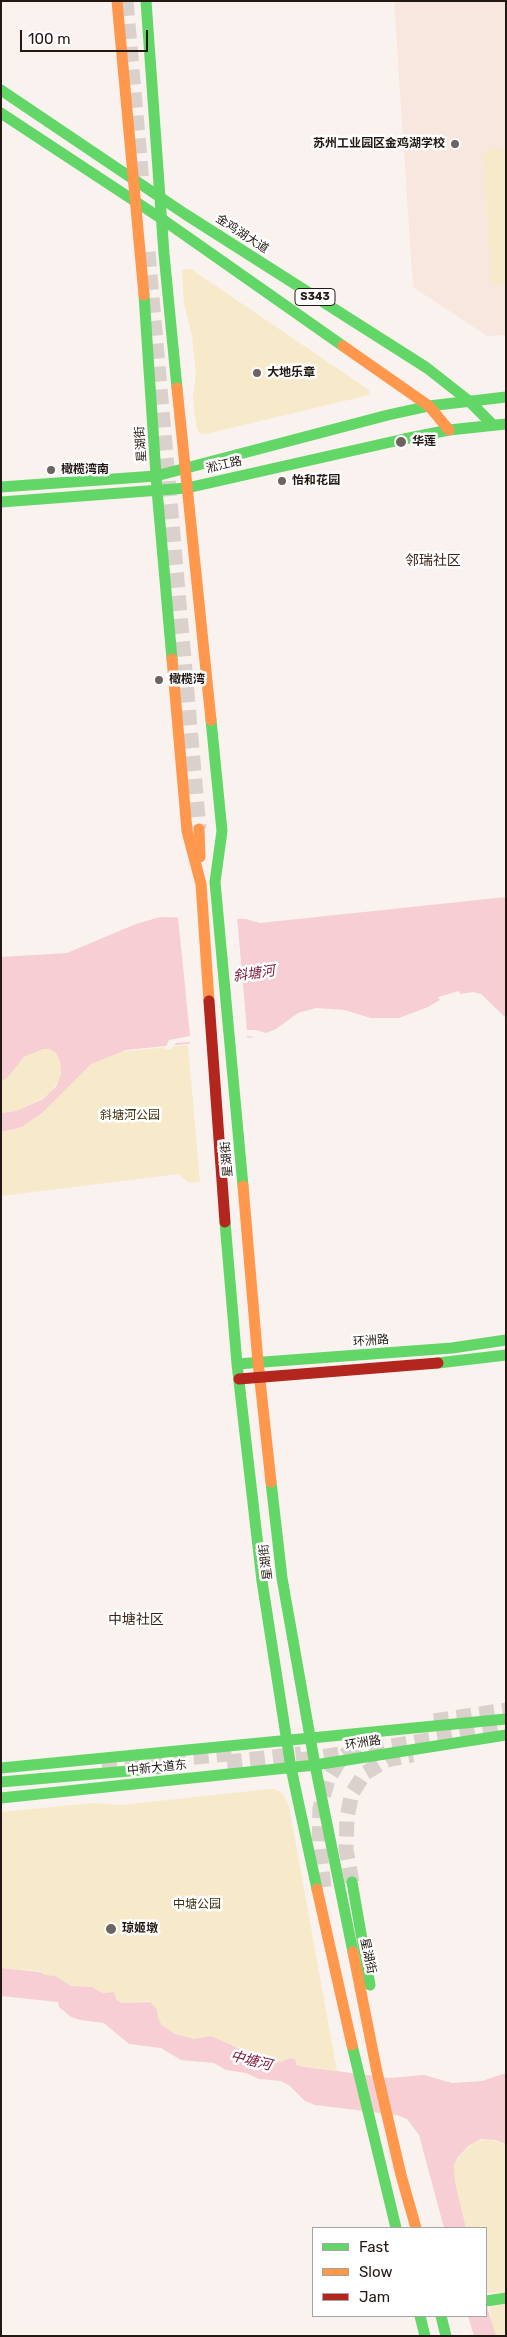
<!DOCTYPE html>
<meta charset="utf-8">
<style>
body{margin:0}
#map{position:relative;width:507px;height:2337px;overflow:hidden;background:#faf2ee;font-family:Rubik,sans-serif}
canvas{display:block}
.frame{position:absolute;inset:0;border:2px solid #231812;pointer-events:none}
.legend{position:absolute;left:312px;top:2227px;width:175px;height:90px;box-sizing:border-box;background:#fff;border:1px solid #a7a3a0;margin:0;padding:6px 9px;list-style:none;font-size:15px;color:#231812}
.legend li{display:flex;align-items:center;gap:10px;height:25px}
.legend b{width:25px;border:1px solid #a7a3a0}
.scale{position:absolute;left:20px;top:30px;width:128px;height:22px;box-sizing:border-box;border:2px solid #231812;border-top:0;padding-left:6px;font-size:15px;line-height:18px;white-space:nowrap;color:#231812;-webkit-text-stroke:4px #fff;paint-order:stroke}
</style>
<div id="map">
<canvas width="507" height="2337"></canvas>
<div class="frame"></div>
<ul class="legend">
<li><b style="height:6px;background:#63d668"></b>Fast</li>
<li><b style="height:6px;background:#ff974d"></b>Slow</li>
<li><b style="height:6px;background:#b3261e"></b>Jam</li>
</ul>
<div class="scale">100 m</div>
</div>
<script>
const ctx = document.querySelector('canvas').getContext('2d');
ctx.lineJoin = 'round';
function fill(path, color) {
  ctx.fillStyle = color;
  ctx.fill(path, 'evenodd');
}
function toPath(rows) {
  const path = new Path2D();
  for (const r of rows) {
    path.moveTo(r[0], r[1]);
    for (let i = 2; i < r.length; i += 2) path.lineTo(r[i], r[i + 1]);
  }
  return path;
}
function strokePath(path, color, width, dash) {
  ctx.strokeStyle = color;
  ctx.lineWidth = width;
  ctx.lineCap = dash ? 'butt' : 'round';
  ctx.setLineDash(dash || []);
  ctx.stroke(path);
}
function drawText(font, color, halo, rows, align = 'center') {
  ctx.font = font + ' Rubik,"Noto Sans SC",sans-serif';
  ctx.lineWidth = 5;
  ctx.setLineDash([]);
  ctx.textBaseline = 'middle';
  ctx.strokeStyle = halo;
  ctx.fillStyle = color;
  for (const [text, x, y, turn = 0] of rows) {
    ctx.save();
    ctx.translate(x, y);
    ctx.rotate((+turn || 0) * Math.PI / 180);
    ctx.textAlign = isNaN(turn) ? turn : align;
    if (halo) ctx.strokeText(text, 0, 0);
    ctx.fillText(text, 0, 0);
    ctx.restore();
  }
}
fill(toPath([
 [394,1,506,1,506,335,487,336,413,287]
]), '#f8e7de');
fill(toPath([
 [506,148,506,284,491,285,483,150],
 [186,269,191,269,369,390,369,395,206,434,199,433,197,429,194,409,193,395,196,374,192,336,184,304,182,271],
 [188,1045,200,1182,189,1183,179,1174,1,1196,1,1132,22,1127,42,1113,55,1099,48,1095,20,1110,1,1113,1,1082,8,1077,21,1060,32,1053,43,1049,49,1049,56,1053,60,1061,61,1076,51,1093,74,1080,91,1064,118,1052],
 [269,1789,275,1789,283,1794,289,1806,337,2071,299,2066,294,2058,280,2062,265,2061,254,2053,216,2039,205,2037,194,2039,184,2038,165,2028,158,2019,157,2009,149,2001,122,2003,116,1999,114,1992,103,1993,92,1987,71,1986,58,1977,45,1975,40,1971,1,1968,1,1812,93,1803,121,1805],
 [487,2139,506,2144,506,2292,487,2293,486,2228,466,2228,455,2182,454,2165,461,2153,474,2142],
 [506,2302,506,2336,496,2336,491,2322,490,2304]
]), '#f7eaca');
fill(toPath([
 [506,897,506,1018,481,994,473,992,460,994,459,991,438,997,440,1000,428,1007,399,1018,371,1018,344,1010,316,1008,298,1013,276,1029,256,1037,126,1050,91,1064,42,1113,22,1127,1,1132,1,1113,16,1111,43,1099,56,1087,61,1074,60,1061,56,1053,49,1049,43,1049,24,1057,8,1077,1,1082,1,957,67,953,136,924,160,917,246,919,260,923],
 [1,1968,40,1972,45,1975,56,1976,71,1986,92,1987,103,1993,114,1992,116,1999,122,2003,150,2002,157,2009,158,2018,162,2025,175,2034,194,2039,211,2036,270,2062,280,2062,291,2058,295,2059,297,2065,305,2067,390,2078,424,2075,452,2083,482,2081,506,2073,506,2144,495,2140,481,2139,468,2146,458,2157,454,2165,455,2182,466,2228,444,2228,419,2135,407,2119,397,2115,315,2105,305,2101,290,2086,281,2081,259,2079,246,2073,226,2070,214,2063,181,2060,161,2048,129,2044,104,2023,80,2020,71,2017,59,2007,58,2002,1,1996],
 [486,2303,496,2336,474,2336,468,2316,486,2316]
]), '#f6ced3');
fill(toPath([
 [198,915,237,916,247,1030,256,1030,266,1033,263,1038,247,1036,248,1041,191,1048,190,1042,176,1043,171,1049,165,1049,169,1040,190,1036,178,917]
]), '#faf2ee');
strokePath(toPath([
 [126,1,142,182],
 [148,252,199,829],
 [434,1721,506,1710],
 [301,1760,506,1728],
 [227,1762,301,1754],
 [102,1766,239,1753],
 [352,1882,346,1849,347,1817,352,1793,365,1773,387,1760,413,1755],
 [324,1887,319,1843,320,1808,328,1780,341,1758,348,1753]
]), '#dad1cd', 15, [15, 8]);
strokePath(toPath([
 [146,1,164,254,177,388],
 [1,90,185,214,427,368,469,401,493,425],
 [1,113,162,219,343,346],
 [144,295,157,490,172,659],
 [1,487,156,476,388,415,429,406,506,397],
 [1,502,187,488,404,439,449,430,506,424],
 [211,720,222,831,215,882,243,1186],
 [225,1222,237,1364,262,1581,291,1768,317,1889],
 [438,1363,506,1355],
 [237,1364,452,1348,506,1340],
 [271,1482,282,1578,315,1765,353,1952],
 [311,1738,506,1719],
 [315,1765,506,1735],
 [1,1768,311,1738],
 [1,1782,175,1767],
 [1,1798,315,1765],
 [352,1882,370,1985],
 [352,2045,396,2228],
 [486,2301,506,2298],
 [420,2316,425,2336],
 [441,2316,446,2336]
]), '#63d668', 11);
strokePath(toPath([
 [117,1,144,295],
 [343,346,429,406,449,430],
 [177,388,211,720],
 [172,659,187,831,201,884,209,1001],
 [199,829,200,857],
 [243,1186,258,1362,271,1482],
 [317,1889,352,2045],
 [353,1952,377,2072,401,2175,416,2228]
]), '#ff974d', 11);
strokePath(toPath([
 [209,1001,225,1222],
 [239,1379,438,1363]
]), '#b3261e', 11);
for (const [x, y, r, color] of [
 [455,144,5,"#6e645f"],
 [257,373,5,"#6e645f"],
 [401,442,6,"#6e645f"],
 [51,470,5,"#6e645f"],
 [282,481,5,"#6e645f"],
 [159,680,5,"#6e645f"],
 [111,1929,6,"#6e645f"]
]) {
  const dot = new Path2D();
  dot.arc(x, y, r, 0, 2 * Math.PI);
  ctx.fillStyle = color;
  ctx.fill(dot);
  strokePath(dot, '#fff', 2);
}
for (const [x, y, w] of [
 [315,297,40]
]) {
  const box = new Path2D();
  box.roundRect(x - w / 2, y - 8.5, w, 17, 4);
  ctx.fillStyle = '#fff';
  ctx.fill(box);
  strokePath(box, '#231812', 1);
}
drawText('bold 11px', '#231812', null, [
 ["S343",315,297]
]);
drawText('bold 12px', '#231812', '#fff', [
 ["苏州工业园区金鸡湖学校",445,144,"right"],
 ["大地乐章",267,373],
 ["华莲",412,442],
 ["橄榄湾南",61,470],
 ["怡和花园",292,481],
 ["橄榄湾",169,680],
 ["琼姬墩",122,1929]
], 'left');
drawText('12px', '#231812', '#fff', [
 ["金鸡湖大道",242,234,33],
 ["星湖街",141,444,-94],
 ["淞江路",224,465,-13],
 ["星湖街",227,1159,-95],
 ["环洲路",371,1341,-4],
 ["星湖街",266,1562,-97],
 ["环洲路",363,1743,-9],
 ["中新大道东",157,1768,-6],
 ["星湖街",368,1956,78]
]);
drawText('12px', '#3d330f', '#fff', [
 ["斜塘河公园",130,1116],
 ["中塘公园",197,1905]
]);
drawText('14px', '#3b2417', '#fff', [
 ["邻瑞社区",433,561],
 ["中塘社区",136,1620]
]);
drawText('italic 14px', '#781636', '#fff', [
 ["斜塘河",254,974,-8],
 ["中塘河",251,2061,14]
]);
</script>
